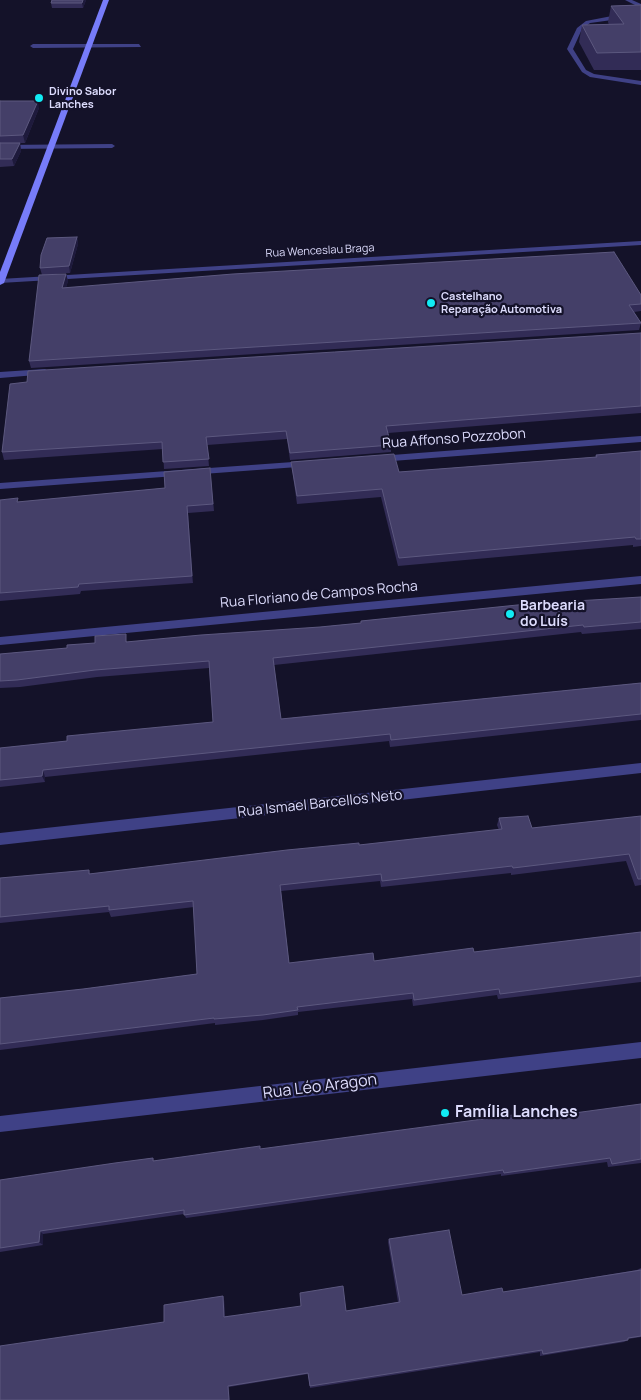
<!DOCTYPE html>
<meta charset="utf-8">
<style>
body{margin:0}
canvas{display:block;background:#141229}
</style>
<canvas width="641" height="1400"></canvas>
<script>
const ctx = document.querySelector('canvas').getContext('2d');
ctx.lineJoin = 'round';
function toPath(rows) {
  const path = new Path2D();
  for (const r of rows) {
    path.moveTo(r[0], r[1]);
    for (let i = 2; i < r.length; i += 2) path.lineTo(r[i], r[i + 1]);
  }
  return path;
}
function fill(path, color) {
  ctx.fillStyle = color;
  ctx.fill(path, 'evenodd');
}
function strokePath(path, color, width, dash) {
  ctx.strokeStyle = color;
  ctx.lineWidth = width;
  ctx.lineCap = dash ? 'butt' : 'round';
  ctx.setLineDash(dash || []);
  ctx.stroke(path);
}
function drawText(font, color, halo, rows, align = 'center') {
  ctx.font = font + ' Manrope,sans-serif';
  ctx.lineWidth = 4.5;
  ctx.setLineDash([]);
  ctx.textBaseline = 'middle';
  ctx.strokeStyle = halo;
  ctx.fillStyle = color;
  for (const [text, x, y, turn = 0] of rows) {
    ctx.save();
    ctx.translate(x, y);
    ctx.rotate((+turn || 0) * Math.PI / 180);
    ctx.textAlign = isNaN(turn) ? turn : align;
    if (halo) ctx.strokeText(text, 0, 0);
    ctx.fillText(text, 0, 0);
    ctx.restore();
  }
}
fill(toPath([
 [625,0,632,0,641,4,641,8,625,0],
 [612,16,641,17,641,21,612,20,590,23,582,29,573,49,586,70,594,74,641,81,641,85,590,77,582,72,567,49,577,28,586,21,612,16]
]), '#3f4186');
fill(toPath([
 [139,44,141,47,33,48,30,46,33,44,139,44],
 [0,145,112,144,115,146,112,148,0,149,0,145],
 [641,241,641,245,0,283,0,279,641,241],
 [45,369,50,372,48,374,0,378,0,372,45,369],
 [641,436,641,442,379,462,374,459,379,456,641,436],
 [307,461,312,464,311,466,0,489,0,483,307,461],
 [641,576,641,584,0,645,0,637,641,576],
 [641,763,641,773,0,845,0,833,641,763],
 [641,1042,641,1058,0,1132,0,1116,641,1042]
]), '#3f4186');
fill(toPath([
 [103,0,109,0,4,283,0,285,0,272,103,0]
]), '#777cf9');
fill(toPath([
 [52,0,86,0,83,8,52,8,51,3],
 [641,5,641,70,594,70,579,42,582,25,609,25,608,22,611,6],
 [0,101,39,108,25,143,20,143,21,151,14,166,0,167],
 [77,237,78,244,70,273,42,275,40,268],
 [66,274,68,281,66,287,641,295,641,311,634,312,641,323,639,330,31,368,29,361],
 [641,333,641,413,388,433,391,445,391,452,290,460,287,439,207,445,209,466,164,469,163,449,4,460,2,452],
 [641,451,641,546,633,547,633,545,398,566,381,497,297,504,291,462,399,472,595,457,596,455],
 [210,468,214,511,188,513,193,583,81,591,80,594,0,601,0,500,19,502,165,488],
 [641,597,641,629,582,634,581,632,274,665,281,719,641,683,641,720,390,747,389,741,45,777,45,782,0,787,0,748,67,741,213,722,209,668,97,677,20,687,0,688,0,654,67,648,127,641,127,642,320,627,361,623,361,621],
 [641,816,641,885,635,886,626,861,511,875,511,873,381,887,380,881,281,891,289,963,374,961,474,952,641,932,641,982,498,999,497,995,413,1006,412,999,298,1012,298,1015,263,1020,215,1025,215,1023,0,1050,0,998,83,989,197,974,194,907,111,917,109,912,0,923,0,878,89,870,90,874,499,830,497,825,499,818,532,828],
 [641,1104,641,1163,608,1167,607,1162,501,1176,501,1174,186,1218,184,1214,43,1234,43,1245,0,1252,0,1180,153,1158,154,1161,567,1114],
 [389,1239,462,1295,503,1292,637,1270,641,1268,641,1337,628,1339,628,1340,624,1342,540,1356,540,1352,310,1388,308,1374,229,1387,164,1322,223,1296,224,1299,225,1316,346,1311,398,1302,388,1242]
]), '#322c56');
fill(toPath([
 [83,0,86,0,83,8,82,3],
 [38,101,39,108,25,143,23,135],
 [20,143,21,151,14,166,12,159],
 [77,237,78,244,70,273,69,266],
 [66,274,68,281,64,295,62,288],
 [187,506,188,513,193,583,192,576],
 [43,770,45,777,45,782,42,776],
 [40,1231,43,1234,43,1245,39,1242],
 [223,1296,224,1299,225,1319,224,1317],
 [228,1386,229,1387,230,1400,229,1400]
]), '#1e1a3c');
const building = toPath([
 [52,0,83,0,82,3,51,3,52,0],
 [641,5,641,52,597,53,582,25,624,24,611,6,641,5],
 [0,101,38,101,23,135,0,136,0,101],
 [0,143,20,143,12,159,0,159,0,143],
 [77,237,69,266,40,268,41,255,47,238,77,237],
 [614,252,641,295,641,304,629,305,641,323,29,361,39,275,66,274,62,288,233,274,614,252],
 [641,333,641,406,386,426,391,445,290,453,286,431,206,437,209,459,163,462,162,442,2,452,10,384,27,382,28,371,641,333],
 [641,451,641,539,636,539,635,537,399,558,382,489,297,496,291,462,394,454,399,472,597,457,596,455,641,451],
 [210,468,213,504,187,506,192,576,79,584,78,587,0,593,0,500,18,498,17,502,165,488,164,472,210,468],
 [641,597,641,622,584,627,583,625,273,658,281,719,641,683,641,714,391,740,390,734,43,770,42,776,0,780,0,748,67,741,67,736,213,722,209,661,95,670,17,680,0,681,0,654,67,648,67,645,95,643,95,636,126,634,126,642,201,635,320,627,361,623,361,621,527,604,641,597],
 [528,816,532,828,641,816,641,879,638,879,629,854,513,868,512,866,382,881,381,874,280,885,289,963,373,953,374,961,473,948,474,952,641,932,641,976,500,994,499,989,414,1000,413,993,297,1007,298,1010,263,1015,214,1019,214,1018,0,1044,0,998,83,989,197,974,193,901,109,910,109,906,0,917,0,878,89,870,89,874,287,850,359,843,359,845,502,829,499,818,528,816],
 [641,1104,641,1159,612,1164,610,1158,504,1173,503,1170,184,1215,184,1210,40,1231,39,1242,0,1248,0,1180,115,1163,153,1158,153,1161,260,1146,260,1149,565,1108,567,1114,641,1104],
 [449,1230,462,1295,502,1288,503,1292,641,1270,641,1336,628,1338,628,1340,543,1354,542,1350,310,1386,308,1373,228,1386,229,1400,0,1400,0,1346,164,1322,164,1305,223,1296,224,1317,301,1306,300,1293,343,1286,346,1311,400,1302,389,1239,449,1230]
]);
fill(building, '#443f68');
strokePath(building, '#5c587f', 1);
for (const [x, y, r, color] of [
 [39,98,5,"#11ebf4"],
 [431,303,5,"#11ebf4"],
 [510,614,5,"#11ebf4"],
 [445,1113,5,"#11ebf4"]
]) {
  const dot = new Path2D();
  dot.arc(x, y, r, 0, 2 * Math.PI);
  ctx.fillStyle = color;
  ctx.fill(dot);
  strokePath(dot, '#141229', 2);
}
drawText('bold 11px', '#dddcfd', '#141229', [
 ["Divino Sabor",49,92],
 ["Lanches",49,105],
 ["Castelhano",441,297],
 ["Reparação Automotiva",441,310]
], 'left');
drawText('11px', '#dddcfd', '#141229', [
 ["Rua Wenceslau Braga",320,251,-3]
]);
drawText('14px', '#dddcfd', '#141229', [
 ["Rua Affonso Pozzobon",454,439,-4],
 ["Rua Floriano de Campos Rocha",319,595,-5],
 ["Rua Ismael Barcellos Neto",320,804,-6]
]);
drawText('bold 14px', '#dddcfd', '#141229', [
 ["Barbearia",520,606],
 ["do Luís",520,622]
], 'left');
drawText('16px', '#dddcfd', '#141229', [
 ["Rua Léo Aragon",320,1087,-7]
]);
drawText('bold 16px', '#dddcfd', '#141229', [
 ["Família Lanches",455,1113]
], 'left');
</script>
